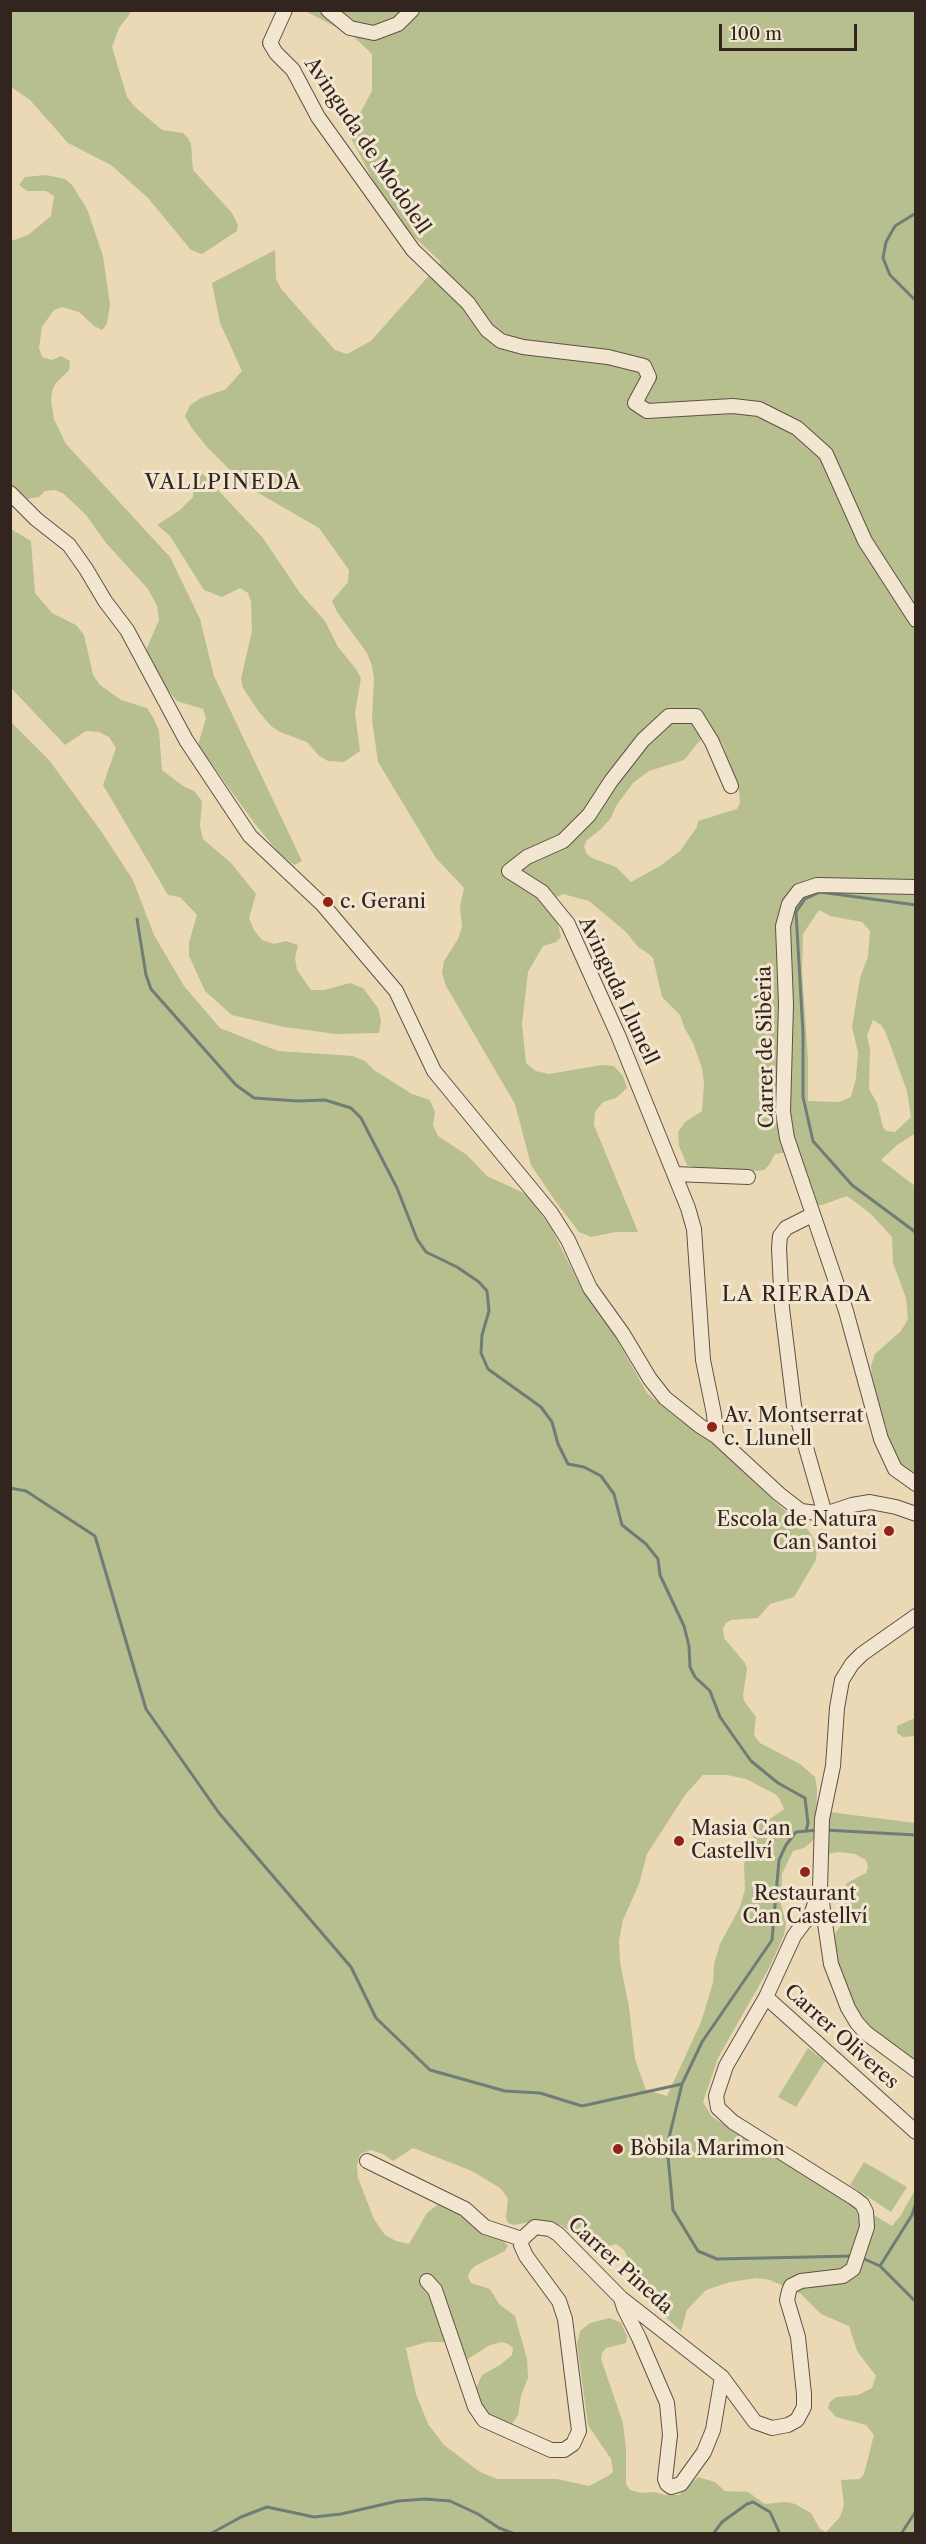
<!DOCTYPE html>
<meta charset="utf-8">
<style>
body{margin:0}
#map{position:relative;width:926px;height:2544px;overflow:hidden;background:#ebd9b6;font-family:"Libre Caslon Text",serif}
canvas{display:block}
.frame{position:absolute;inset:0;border:12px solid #32241f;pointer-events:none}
.scale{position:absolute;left:719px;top:24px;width:138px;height:27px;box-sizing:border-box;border:3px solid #32241f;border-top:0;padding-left:8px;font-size:18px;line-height:21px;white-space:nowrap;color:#32241f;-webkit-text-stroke:4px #f2e6d0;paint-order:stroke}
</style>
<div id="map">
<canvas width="926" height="2544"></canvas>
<div class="frame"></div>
<div class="scale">100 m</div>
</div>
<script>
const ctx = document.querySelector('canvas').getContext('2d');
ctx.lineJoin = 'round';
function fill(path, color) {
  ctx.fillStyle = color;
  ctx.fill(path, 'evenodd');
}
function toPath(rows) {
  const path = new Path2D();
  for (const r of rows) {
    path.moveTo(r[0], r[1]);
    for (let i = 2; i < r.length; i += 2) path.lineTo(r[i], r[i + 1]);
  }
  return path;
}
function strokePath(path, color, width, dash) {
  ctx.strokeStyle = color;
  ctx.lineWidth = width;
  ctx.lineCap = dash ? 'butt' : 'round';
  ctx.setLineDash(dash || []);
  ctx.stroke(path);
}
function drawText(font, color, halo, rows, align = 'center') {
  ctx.font = font + ' "Libre Caslon Text",serif';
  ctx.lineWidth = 6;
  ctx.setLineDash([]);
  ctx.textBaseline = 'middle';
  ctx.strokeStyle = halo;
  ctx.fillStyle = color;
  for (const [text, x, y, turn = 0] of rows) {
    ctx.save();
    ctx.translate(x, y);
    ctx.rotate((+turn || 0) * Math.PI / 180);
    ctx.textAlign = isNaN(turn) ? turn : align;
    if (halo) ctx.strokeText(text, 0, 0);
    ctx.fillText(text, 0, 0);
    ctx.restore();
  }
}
fill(toPath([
 [10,11,132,11,119,28,112,47,127,97,135,107,162,130,183,133,188,138,191,144,193,170,232,213,238,225,237,231,202,254,191,250,148,198,111,165,68,143,30,100,11,87],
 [305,11,915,11,916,1133,897,1145,881,1160,915,1186,915,1480,895,1463,872,1378,871,1366,875,1354,901,1331,908,1319,906,1298,893,1263,892,1237,871,1214,847,1196,822,1205,816,1205,795,1151,775,1154,769,1165,764,1170,758,1171,699,1168,687,1165,679,1146,678,1132,685,1122,702,1111,704,1084,702,1068,693,1043,684,1027,680,1015,662,997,653,958,649,954,638,947,626,932,589,901,563,894,557,897,553,903,561,937,556,942,543,946,528,972,522,1024,526,1063,536,1071,549,1074,602,1065,614,1066,623,1076,627,1088,616,1098,603,1102,595,1112,594,1125,638,1232,616,1232,591,1237,579,1232,556,1202,531,1165,515,1104,446,986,442,973,444,961,458,939,462,927,460,907,464,888,436,858,378,762,372,720,374,678,372,666,367,653,337,612,332,601,348,582,349,570,319,528,255,491,234,474,207,447,191,427,185,416,190,405,201,398,226,389,242,371,220,323,212,283,275,250,276,279,282,290,335,350,347,354,371,341,441,262,411,234,377,188,351,138,354,124,372,91,372,54,353,36],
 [713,733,722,743,739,789,740,803,737,809,698,821,697,827,680,851,660,866,631,882,616,867,592,858,587,854,584,847,586,841,601,829,611,818,616,806,633,783,649,771,684,760,702,738],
 [819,910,830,916,862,922,870,931,868,956,860,978,852,1027,858,1052,856,1078,851,1097,839,1102,808,1101,808,1059,802,970,803,934],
 [873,1020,881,1025,885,1031,907,1091,911,1117,895,1132,886,1131,883,1127,877,1103,869,1089,870,1049,867,1036],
 [46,175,65,179,72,185,87,209,103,256,110,305,107,324,102,330,94,326,79,312,62,307,54,310,42,327,39,348,42,357,52,360,61,356,70,361,69,370,56,383,52,391,51,401,54,419,66,444,170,557,200,619,214,676,302,861,294,865,279,853,255,824,198,745,206,718,203,709,177,701,159,679,149,660,146,650,159,620,157,606,148,589,106,543,86,515,64,494,55,490,45,491,39,497,27,499,11,486,11,241,28,235,51,216,54,196,46,191,27,191,19,185,25,177],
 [194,470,203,474,263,538,300,593,325,621,338,647,356,669,361,678,355,713,360,751,344,762,328,761,319,756,307,742,280,732,271,726,259,712,243,688,241,679,252,631,251,602,248,593,240,588,222,597,204,590,170,536,157,525,180,510,193,497],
 [11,529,31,541,35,593,52,613,76,625,84,635,93,675,100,685,121,700,147,708,154,719,159,731,162,770,183,786,194,791,202,801,200,826,203,839,232,864,256,894,249,918,254,930,262,940,274,944,286,941,298,945,295,958,297,970,311,990,324,990,350,983,363,988,378,1008,381,1021,379,1033,336,1034,284,1027,232,1015,205,991,189,956,189,942,197,915,180,897,168,895,103,785,116,748,109,737,99,732,86,731,65,745,11,688],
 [10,721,49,760,101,831,133,880,154,935,184,986,220,1028,278,1051,353,1056,365,1061,374,1070,412,1094,430,1100,435,1112,433,1125,438,1136,467,1155,487,1176,528,1195,551,1228,583,1291,606,1320,647,1393,674,1416,731,1456,772,1499,809,1531,815,1541,817,1547,816,1560,794,1597,770,1604,758,1618,731,1620,726,1623,723,1628,724,1638,745,1663,747,1669,743,1695,744,1701,756,1717,754,1735,760,1743,800,1764,815,1777,817,1789,816,1838,804,1848,793,1851,782,1874,781,1904,786,1923,784,1935,769,1968,718,2058,703,2102,712,2117,892,2226,901,2215,915,2190,915,2533,11,2533],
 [703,1775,727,1775,746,1779,775,1794,779,1798,784,1809,770,1819,757,1819,751,1828,755,1843,748,1852,744,1864,745,1889,740,1907,720,1944,714,1964,713,1983,701,2022,667,2096,646,2090,635,2059,629,2007,620,1962,619,1940,623,1920,639,1884,647,1854,685,1795],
 [413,2148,472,2171,500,2188,508,2198,506,2217,508,2223,514,2225,530,2222,561,2225,581,2240,594,2237,610,2246,616,2244,624,2250,634,2270,634,2288,681,2331,687,2310,706,2290,730,2282,757,2278,770,2280,801,2294,821,2314,849,2326,857,2351,876,2376,872,2388,858,2395,836,2397,830,2402,828,2408,836,2417,866,2425,874,2435,864,2474,860,2479,841,2480,844,2505,840,2517,826,2532,820,2529,811,2513,795,2504,786,2502,765,2504,748,2492,725,2491,715,2482,698,2477,679,2495,666,2495,654,2492,642,2493,630,2490,626,2484,626,2449,623,2423,601,2359,602,2353,606,2348,626,2343,627,2336,621,2323,610,2318,590,2323,580,2331,577,2344,588,2425,611,2459,613,2472,608,2476,589,2486,557,2479,498,2479,480,2472,444,2445,428,2424,416,2394,406,2348,428,2342,446,2342,451,2345,463,2362,490,2345,502,2342,508,2344,513,2348,512,2355,500,2365,482,2375,476,2388,480,2406,494,2420,505,2425,512,2424,518,2415,521,2396,528,2378,527,2359,515,2316,499,2304,490,2289,471,2283,468,2277,470,2271,475,2266,505,2251,508,2246,504,2241,443,2204,437,2205,427,2213,409,2244,396,2241,385,2235,374,2219,358,2178,357,2166,360,2154,371,2150,383,2154,393,2161],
 [915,1718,915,1736,903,1737,897,1733,897,1726],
 [829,1812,915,1823,915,2062,871,2031,858,2016,833,1950,836,1932,848,1916,843,1902,844,1888,847,1883,866,1873,868,1867,866,1860,855,1854,838,1852,823,1855],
 [808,2048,825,2061,796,2107,778,2097],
 [864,2162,907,2187,891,2212,850,2185]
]), '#b7bf8e');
strokePath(toPath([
 [916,213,895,226,886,242,883,258,890,275,916,301],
 [916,905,820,892,805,899,796,912,803,1033,803,1097,813,1141,852,1185,914,1231,916,1235],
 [137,919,146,975,151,989,236,1085,254,1098,298,1101,325,1100,351,1108,361,1118,397,1188,417,1239,426,1252,457,1267,479,1282,487,1291,489,1311,482,1335,481,1353,488,1369,541,1407,552,1422,558,1444,568,1464,584,1467,601,1476,614,1494,622,1525,646,1544,658,1559,660,1575,684,1626,689,1646,690,1667,695,1677,710,1691,720,1717,751,1761,778,1783,805,1798,808,1823,806,1831],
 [10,1488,26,1491,95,1536,146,1709,219,1813,351,1967,376,2018,430,2070,505,2091,540,2093,582,2106,682,2084],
 [818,1830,796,1832,786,1845,779,1860,772,1940,702,2042,682,2084,667,2146,673,2210,698,2251,717,2259,853,2256],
 [825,1830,916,1835],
 [862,2258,880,2266,916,2302],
 [880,2266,912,2215,916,2203],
 [210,2534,241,2517,267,2507,314,2517,341,2514,398,2501,425,2499,450,2501,478,2514,499,2528,515,2534],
 [713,2534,722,2522,747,2504,753,2502,770,2512,780,2534],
 [901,2534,916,2511]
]), '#707d77', 3);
const minor = toPath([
 [285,10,270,43,276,53,293,70,318,117,413,250,468,303,487,330,501,341,523,347,608,357,644,366,649,377,635,403,647,411,733,406,759,409,797,428,826,454,865,541,916,620],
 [328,10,350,28,374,33,398,24,412,10],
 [10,493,36,519,69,545,86,569,105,601,127,630,186,740,250,836,323,905,396,991,434,1071,551,1213,568,1240,590,1288,623,1334,650,1379,665,1398,700,1426,716,1436,779,1494,801,1511,825,1514,852,1505,870,1502,896,1507,916,1514],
 [916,887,817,885,799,891,789,904,783,926,786,1004,783,1112,787,1138,846,1311,881,1439,895,1469,916,1484],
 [675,1174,748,1177],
 [812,1215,786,1228,780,1236,779,1248,782,1308,794,1406,825,1514],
 [716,1436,714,1414,703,1360,694,1229,688,1208,618,1035,568,924,542,892,509,871,527,857,563,841,589,815,611,781,643,740,669,716,696,716,712,742,731,786],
 [916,1616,862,1654,852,1664,842,1680,837,1708,833,1766,822,1819,820,1889,831,1964,848,2008,857,2023,866,2033,916,2070],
 [766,1997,916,2132],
 [367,2161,465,2209,485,2227,522,2239],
 [522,2239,535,2227,550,2229,558,2234,621,2298,722,2377,755,2422,772,2428,788,2425,797,2420,804,2407,804,2394,798,2337,787,2300,789,2291,791,2286,801,2281,843,2276,853,2269,867,2227,866,2212,862,2204,854,2198,733,2122,718,2108,716,2096,726,2066,766,1997,794,1936,812,1912,820,1889],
 [427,2281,435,2290,475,2407,484,2420,551,2450,564,2450,573,2444,579,2431,565,2319,559,2301,526,2256,521,2245,522,2239],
 [621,2298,624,2308,639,2338,667,2403,670,2435,665,2479,667,2484,671,2487,681,2484,704,2452,713,2430,722,2377]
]);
strokePath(minor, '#605145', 16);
strokePath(minor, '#f2e6d0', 14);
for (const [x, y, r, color] of [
 [328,902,6,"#8f2418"],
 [712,1427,6,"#8f2418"],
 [889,1531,6,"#8f2418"],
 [679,1841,6,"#8f2418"],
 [805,1872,6,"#8f2418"],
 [618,2149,6,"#8f2418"]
]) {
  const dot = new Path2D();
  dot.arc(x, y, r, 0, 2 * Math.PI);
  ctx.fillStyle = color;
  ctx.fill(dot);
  strokePath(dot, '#f2e6d0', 2);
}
drawText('20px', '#32241f', '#f2e6d0', [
 ["Avinguda de Modolell",367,146,56],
 ["Avinguda Llunell",618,991,65],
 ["Carrer de Sibèria",766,1047,-91],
 ["Carrer Oliveres",841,2037,42],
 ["Carrer Pineda",620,2266,42]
]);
drawText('20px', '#32241f', '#f2e6d0', [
 ["c. Gerani",340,902],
 ["Av. Montserrat",724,1416],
 ["c. Llunell",724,1439],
 ["Escola de Natura",877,1520,"right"],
 ["Can Santoi",877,1543,"right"],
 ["Masia Can",691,1829],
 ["Castellví",691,1852],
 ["Restaurant",805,1894,"center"],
 ["Can Castellví",805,1917,"center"],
 ["Bòbila Marimon",630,2149]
], 'left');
ctx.letterSpacing = '1.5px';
drawText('21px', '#32241f', '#f2e6d0', [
 ["VALLPINEDA",223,483],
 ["LA RIERADA",797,1295]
]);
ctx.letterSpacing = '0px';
</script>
